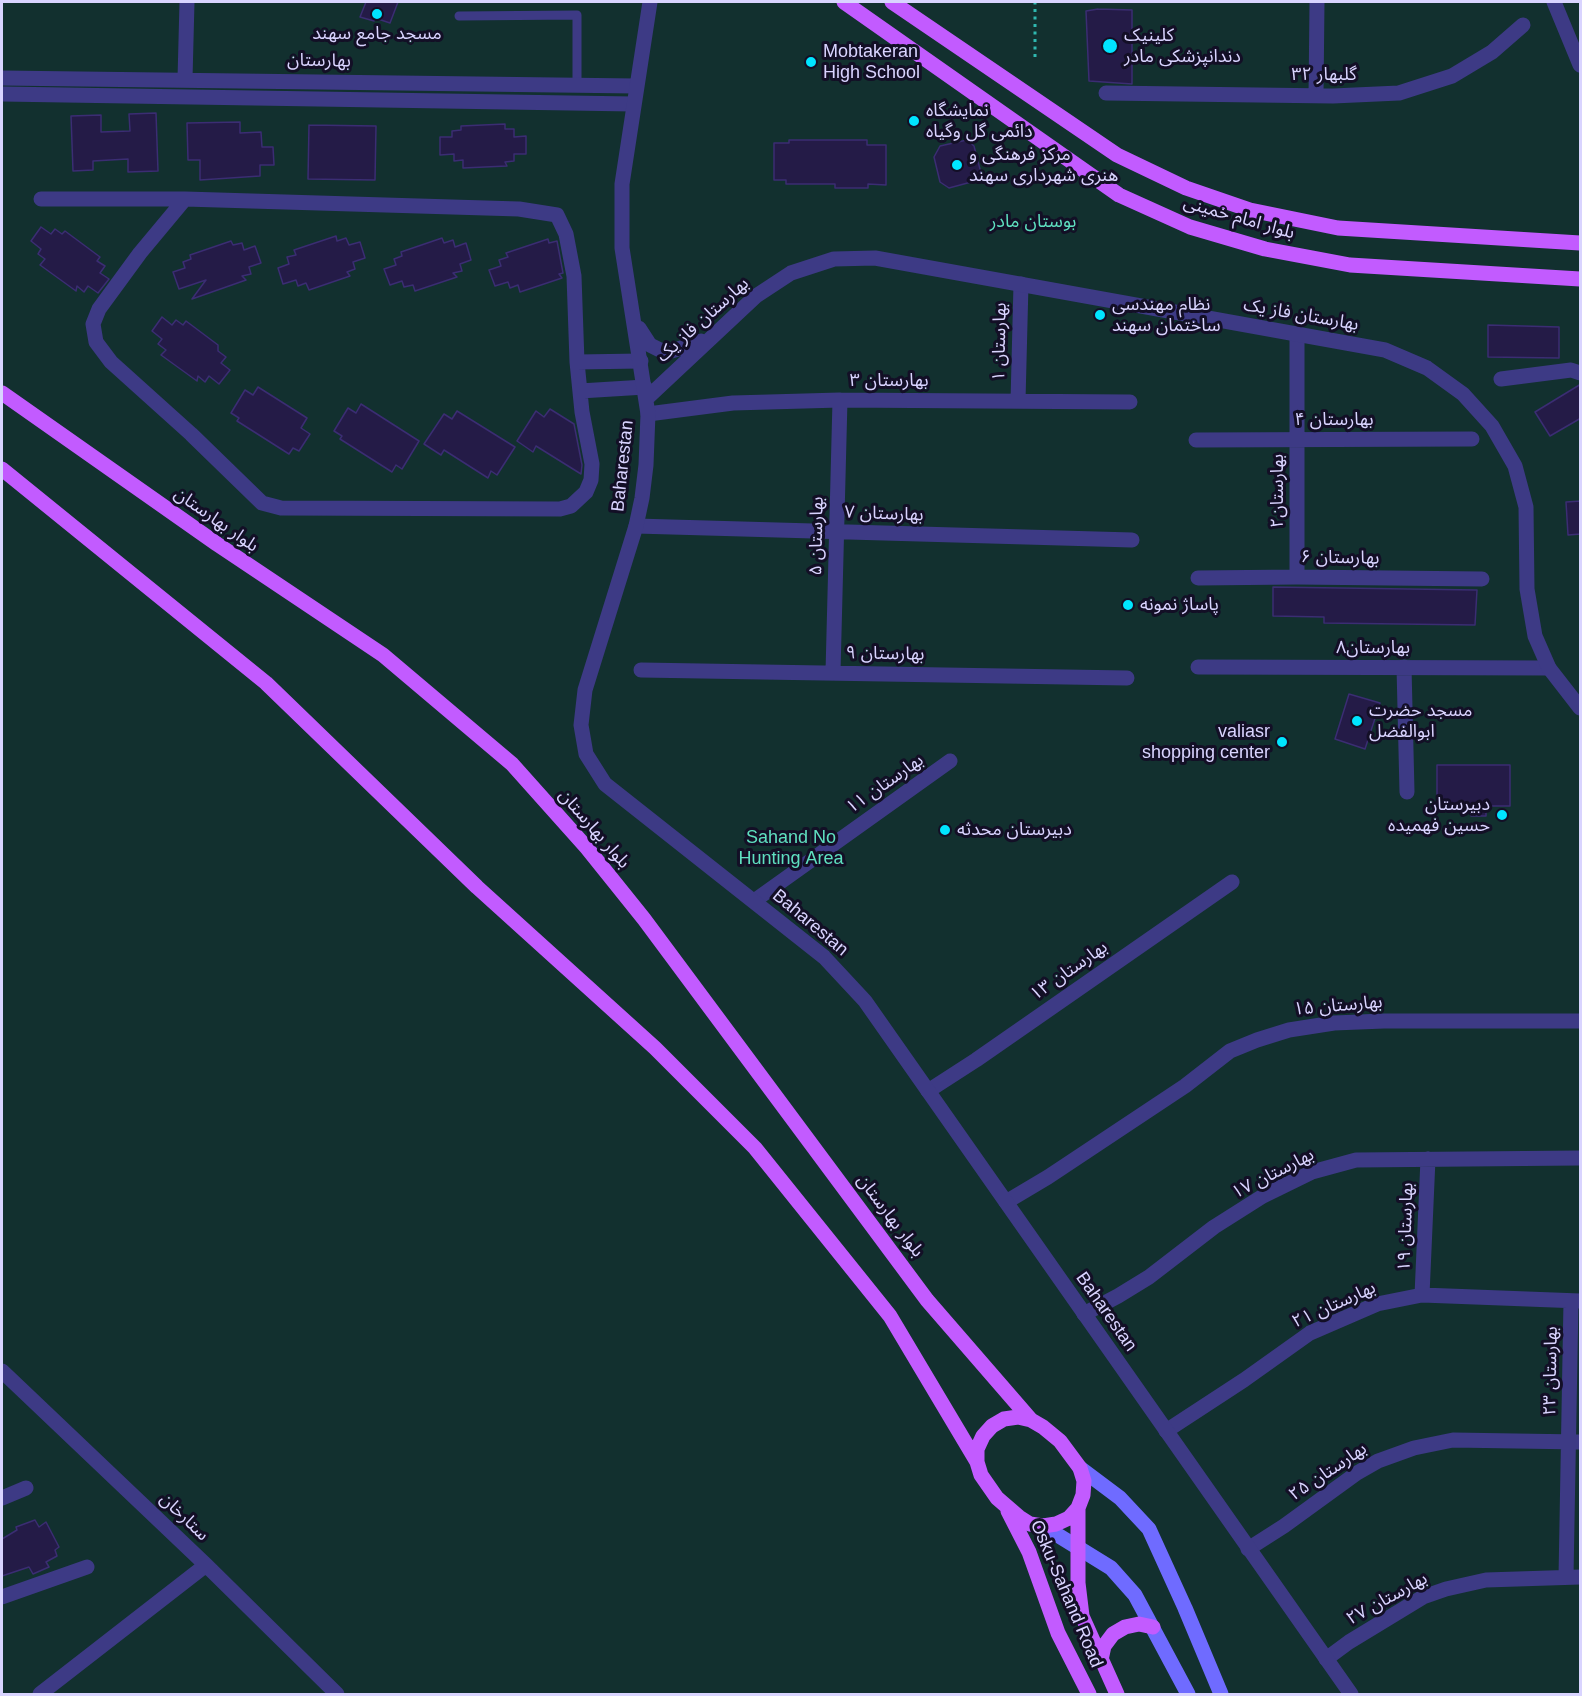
<!DOCTYPE html>
<meta charset="utf-8">
<style>
body{margin:0}
#map{position:relative;width:1582px;height:1696px;overflow:hidden;background:#130f26;font-family:Helvetica,sans-serif}
canvas{display:block}
.frame{position:absolute;inset:0;border:3px solid #d9d4ff;pointer-events:none}
</style>
<div id="map">
<canvas width="1582" height="1696"></canvas>
<div class="frame"></div>
</div>
<script>
const ctx = document.querySelector('canvas').getContext('2d');
ctx.lineJoin = 'round';
function fill(path, color) {
  ctx.fillStyle = color;
  ctx.fill(path, 'evenodd');
}
function toPath(rows) {
  const path = new Path2D();
  for (const r of rows) {
    path.moveTo(r[0], r[1]);
    for (let i = 2; i < r.length; i += 2) path.lineTo(r[i], r[i + 1]);
  }
  return path;
}
function strokePath(path, color, width, dash) {
  ctx.strokeStyle = color;
  ctx.lineWidth = width;
  ctx.lineCap = dash ? 'butt' : 'round';
  ctx.setLineDash(dash || []);
  ctx.stroke(path);
}
function drawText(font, color, halo, rows, align = 'center') {
  ctx.font = font + ' Helvetica,"Noto Sans Arabic",sans-serif';
  ctx.lineWidth = 6;
  ctx.setLineDash([]);
  ctx.textBaseline = 'middle';
  ctx.strokeStyle = halo;
  ctx.fillStyle = color;
  for (const [text, x, y, turn = 0] of rows) {
    ctx.save();
    ctx.translate(x, y);
    ctx.rotate((+turn || 0) * Math.PI / 180);
    ctx.textAlign = isNaN(turn) ? turn : align;
    if (halo) ctx.strokeText(text, 0, 0);
    ctx.fillText(text, 0, 0);
    ctx.restore();
  }
}
fill(toPath([
 [2,2,1580,2,1580,1694,2,1694]
]), '#12302f');
const building = toPath([
 [366,2,398,2,390,23,375,18,374,21,360,17,366,2],
 [1098,9,1132,10,1132,84,1089,81,1086,11,1098,9],
 [156,113,158,171,128,172,128,159,93,161,93,170,73,171,71,116,101,115,101,132,130,131,129,114,156,113],
 [240,122,240,133,261,132,262,147,273,147,274,165,260,165,260,176,200,180,200,160,188,160,187,123,240,122],
 [505,124,505,129,514,129,514,137,526,136,526,154,514,154,514,161,505,162,507,166,463,168,463,160,454,161,454,154,440,155,440,137,452,137,452,131,461,130,461,126,505,124],
 [309,125,376,126,375,180,308,179,309,125],
 [789,140,867,140,867,145,886,145,886,185,868,184,868,188,835,188,835,184,786,184,786,180,774,180,774,143,789,143,789,140],
 [967,140,974,146,981,173,975,181,949,188,940,182,934,157,940,146,967,140],
 [41,227,51,234,55,229,62,234,65,231,100,257,97,261,105,266,100,273,109,279,98,293,88,286,84,292,77,286,76,291,40,265,45,259,38,254,41,249,31,241,41,227],
 [336,236,337,241,346,238,349,245,360,242,365,258,353,262,355,269,347,272,350,276,309,290,306,283,298,286,296,280,283,284,278,268,289,264,287,257,296,255,294,250,336,236],
 [442,238,444,243,453,240,455,247,466,243,471,260,460,264,462,271,453,273,457,277,415,291,413,285,404,287,402,281,390,285,384,269,396,265,394,259,402,256,401,252,442,238],
 [548,239,549,243,557,241,563,273,559,274,562,278,520,292,518,285,510,288,508,282,495,286,489,270,501,266,499,260,508,257,506,253,548,239],
 [231,241,233,245,242,243,244,250,255,246,261,263,249,267,251,274,242,276,246,280,192,299,206,280,179,289,173,272,185,268,183,262,191,259,190,255,231,241],
 [162,317,172,325,176,320,183,325,186,321,218,345,218,351,226,357,221,363,230,370,219,384,209,376,205,382,198,376,197,381,161,355,166,350,158,344,162,339,152,331,162,317],
 [1488,325,1559,327,1559,358,1488,357,1488,325],
 [1581,384,1581,418,1550,436,1535,412,1581,384],
 [258,387,307,418,301,428,310,434,299,451,293,448,289,454,237,421,239,418,231,413,245,390,253,395,258,387],
 [361,404,419,441,402,469,396,465,392,472,340,439,342,436,334,431,348,408,356,413,361,404],
 [550,409,574,424,582,465,581,474,536,446,533,452,517,441,536,411,544,417,550,409],
 [457,411,515,447,497,475,491,471,488,478,444,450,441,455,424,444,444,414,452,419,457,411],
 [1581,501,1581,534,1568,535,1566,502,1581,501],
 [1273,587,1477,590,1475,625,1324,623,1324,617,1273,616,1273,587],
 [1349,694,1380,703,1365,749,1335,739,1349,694],
 [1437,765,1510,765,1510,806,1486,806,1486,816,1471,816,1471,806,1437,806,1437,765],
 [35,1520,39,1527,46,1522,59,1547,55,1550,57,1556,46,1562,49,1567,33,1574,29,1567,2,1576,2,1539,17,1530,16,1527,35,1520]
]);
fill(building, '#241b47');
strokePath(building, '#3b2d73', 1.5);
strokePath(toPath([
 [1035,57,1035,2]
]), '#2fb8b0', 3, [3, 4.5]);
strokePath(toPath([
 [459,16,577,15,577,85]
]), '#3d3a85', 9);
strokePath(toPath([
 [2,78,636,86],
 [185,79,187,2],
 [1106,93,1333,96,1399,93,1452,76,1492,52,1523,25],
 [2,94,633,104],
 [1316,96,1317,2],
 [41,199,185,199],
 [185,199,519,209,557,215,566,234,574,276,577,362,582,412,592,464,591,480,586,492,571,506,560,509,281,508,262,503,191,434,111,362,96,342,93,324,99,309,140,253,185,199],
 [1297,334,1297,577],
 [577,362,641,361],
 [1501,379,1571,370,1580,373],
 [580,391,645,387],
 [1018,401,1021,284],
 [648,414,733,403,840,400,1130,402],
 [1196,440,1472,439],
 [636,526,1132,540],
 [1198,578,1297,577,1482,579],
 [1198,667,1549,668],
 [1404,667,1407,792],
 [641,670,1127,678],
 [833,672,840,400],
 [754,901,950,761],
 [928,1091,976,1060,1232,882],
 [1006,1202,1048,1177,1185,1086,1230,1051,1257,1040,1289,1030,1334,1023,1384,1021,1580,1021],
 [1422,1295,1428,1159],
 [1084,1314,1118,1296,1149,1277,1214,1227,1263,1196,1312,1172,1356,1160,1580,1158],
 [1166,1431,1244,1380,1310,1333,1377,1304,1422,1295,1580,1301],
 [2,1498,26,1488],
 [1248,1549,1284,1526,1357,1473,1378,1461,1414,1448,1453,1440,1580,1442],
 [1566,1577,1571,1301],
 [2,1597,87,1567],
 [1326,1659,1349,1642,1423,1597,1446,1589,1486,1580,1580,1577]
]), '#3d3a85', 15);
strokePath(toPath([
 [650,2,622,184,622,248,648,414,646,465,642,498,636,526,585,690,581,725,586,754,605,784,824,957,865,1001,1351,1694],
 [1554,2,1580,65],
 [639,328,650,345,660,350,672,351,701,341],
 [646,399,756,296,791,273,834,259,875,258,1385,350,1427,368,1463,394,1492,426,1515,466,1526,507,1527,589,1535,636,1549,668,1580,708],
 [2,1371,206,1565,337,1694],
 [40,1694,206,1565]
]), '#3d3a85', 15);
strokePath(toPath([
 [1080,1468,1120,1498,1149,1529,1185,1608,1221,1694],
 [1043,1526,1111,1568,1135,1595,1188,1694]
]), '#6f6bff', 15);
strokePath(toPath([
 [844,2,1119,195,1190,227,1265,249,1350,265,1580,279],
 [892,2,1117,155,1186,188,1250,210,1338,228,1580,243],
 [2,393,217,544,383,655,512,764,587,848,644,919,927,1300,1031,1420],
 [2,469,266,683,477,887,655,1048,755,1148,890,1316,977,1462],
 [1018,1417,1031,1420,1043,1427,1060,1441,1080,1468,1084,1481,1083,1495,1078,1508,1069,1518,1056,1524,1043,1526,1030,1524,1019,1517,997,1498,981,1475,977,1462,977,1449,983,1436,992,1426,1004,1419,1018,1417],
 [1078,1508,1078,1583,1082,1616,1117,1694],
 [1008,1511,1029,1552,1058,1633,1089,1694],
 [1101,1660,1104,1646,1113,1634,1125,1627,1139,1624,1153,1627]
]), '#c25bff', 15);
for (const [x, y, r, color] of [
 [377,14,6,"#00e5ff"],
 [1110,46,8,"#00e5ff"],
 [811,62,6,"#00e5ff"],
 [914,121,6,"#00e5ff"],
 [957,165,6,"#00e5ff"],
 [1100,315,6,"#00e5ff"],
 [1128,605,6,"#00e5ff"],
 [1357,721,6,"#00e5ff"],
 [1282,742,6,"#00e5ff"],
 [1502,815,6,"#00e5ff"],
 [945,830,6,"#00e5ff"]
]) {
  const dot = new Path2D();
  dot.arc(x, y, r, 0, 2 * Math.PI);
  ctx.fillStyle = color;
  ctx.fill(dot);
  strokePath(dot, '#130f26', 2);
}
drawText('18px', '#d9d4ff', '#130f26', [
 ["مسجد جامع سهند",377,34,"center"],
 ["کلینیک",1124,36],
 ["دندانپزشکی مادر",1124,57],
 ["Mobtakeran",823,52],
 ["High School",823,73],
 ["نمایشگاه",926,111],
 ["دائمی گل وگیاه",926,132],
 ["مرکز فرهنگی و",969,155],
 ["هنری شهرداری سهند",969,176],
 ["نظام مهندسی",1112,305],
 ["ساختمان سهند",1112,326],
 ["پاساژ نمونه",1140,605],
 ["مسجد حضرت",1369,711],
 ["ابوالفضل",1369,732],
 ["valiasr",1270,732,"right"],
 ["shopping center",1270,753,"right"],
 ["دبیرستان",1490,805,"right"],
 ["حسین فهمیده",1490,826,"right"],
 ["دبیرستان محدثه",957,830]
], 'left');
drawText('18px', '#d9d4ff', '#130f26', [
 ["بهارستان",319,61,1],
 ["گلبهار ۳۲",1324,75],
 ["بلوار امام خمینی",1239,218,16],
 ["بهارستان فاز یک",1301,315,10],
 ["بهارستان فاز یک",703,320,-42],
 ["بهارستان ۱",1000,342,-89],
 ["بهارستان ۳",889,381],
 ["بهارستان ۴",1334,420],
 ["Baharestan",623,466,-84],
 ["بهارستان۲",1278,491,-90],
 ["بهارستان ۷",884,514,2],
 ["بلوار بهارستان",216,520,35],
 ["بهارستان ۵",817,536,-89],
 ["بهارستان ۶",1340,558,1],
 ["بهارستان۸",1373,648],
 ["بهارستان ۹",885,654,1],
 ["بهارستان ۱۱",885,784,-35],
 ["بلوار بهارستان",594,829,49],
 ["Baharestan",810,923,40],
 ["بهارستان ۱۳",1069,971,-35],
 ["بهارستان ۱۵",1338,1006,-5],
 ["بهارستان ۱۷",1273,1174,-27],
 ["بلوار بهارستان",890,1216,53],
 ["بهارستان ۱۹",1406,1227,-88],
 ["بهارستان ۲۱",1334,1305,-24],
 ["Baharestan",1106,1312,55],
 ["بهارستان ۲۳",1551,1371,-89],
 ["بهارستان ۲۵",1328,1472,-34],
 ["ستارخان",184,1517,44],
 ["Osku-Sahand Road",1066,1594,67],
 ["بهارستان ۲۷",1387,1599,-29]
]);
drawText('18px', '#5fe0c0', '#130f26', [
 ["بوستان مادر",1033,222],
 ["Sahand No",791,838],
 ["Hunting Area",791,859]
]);
</script>
